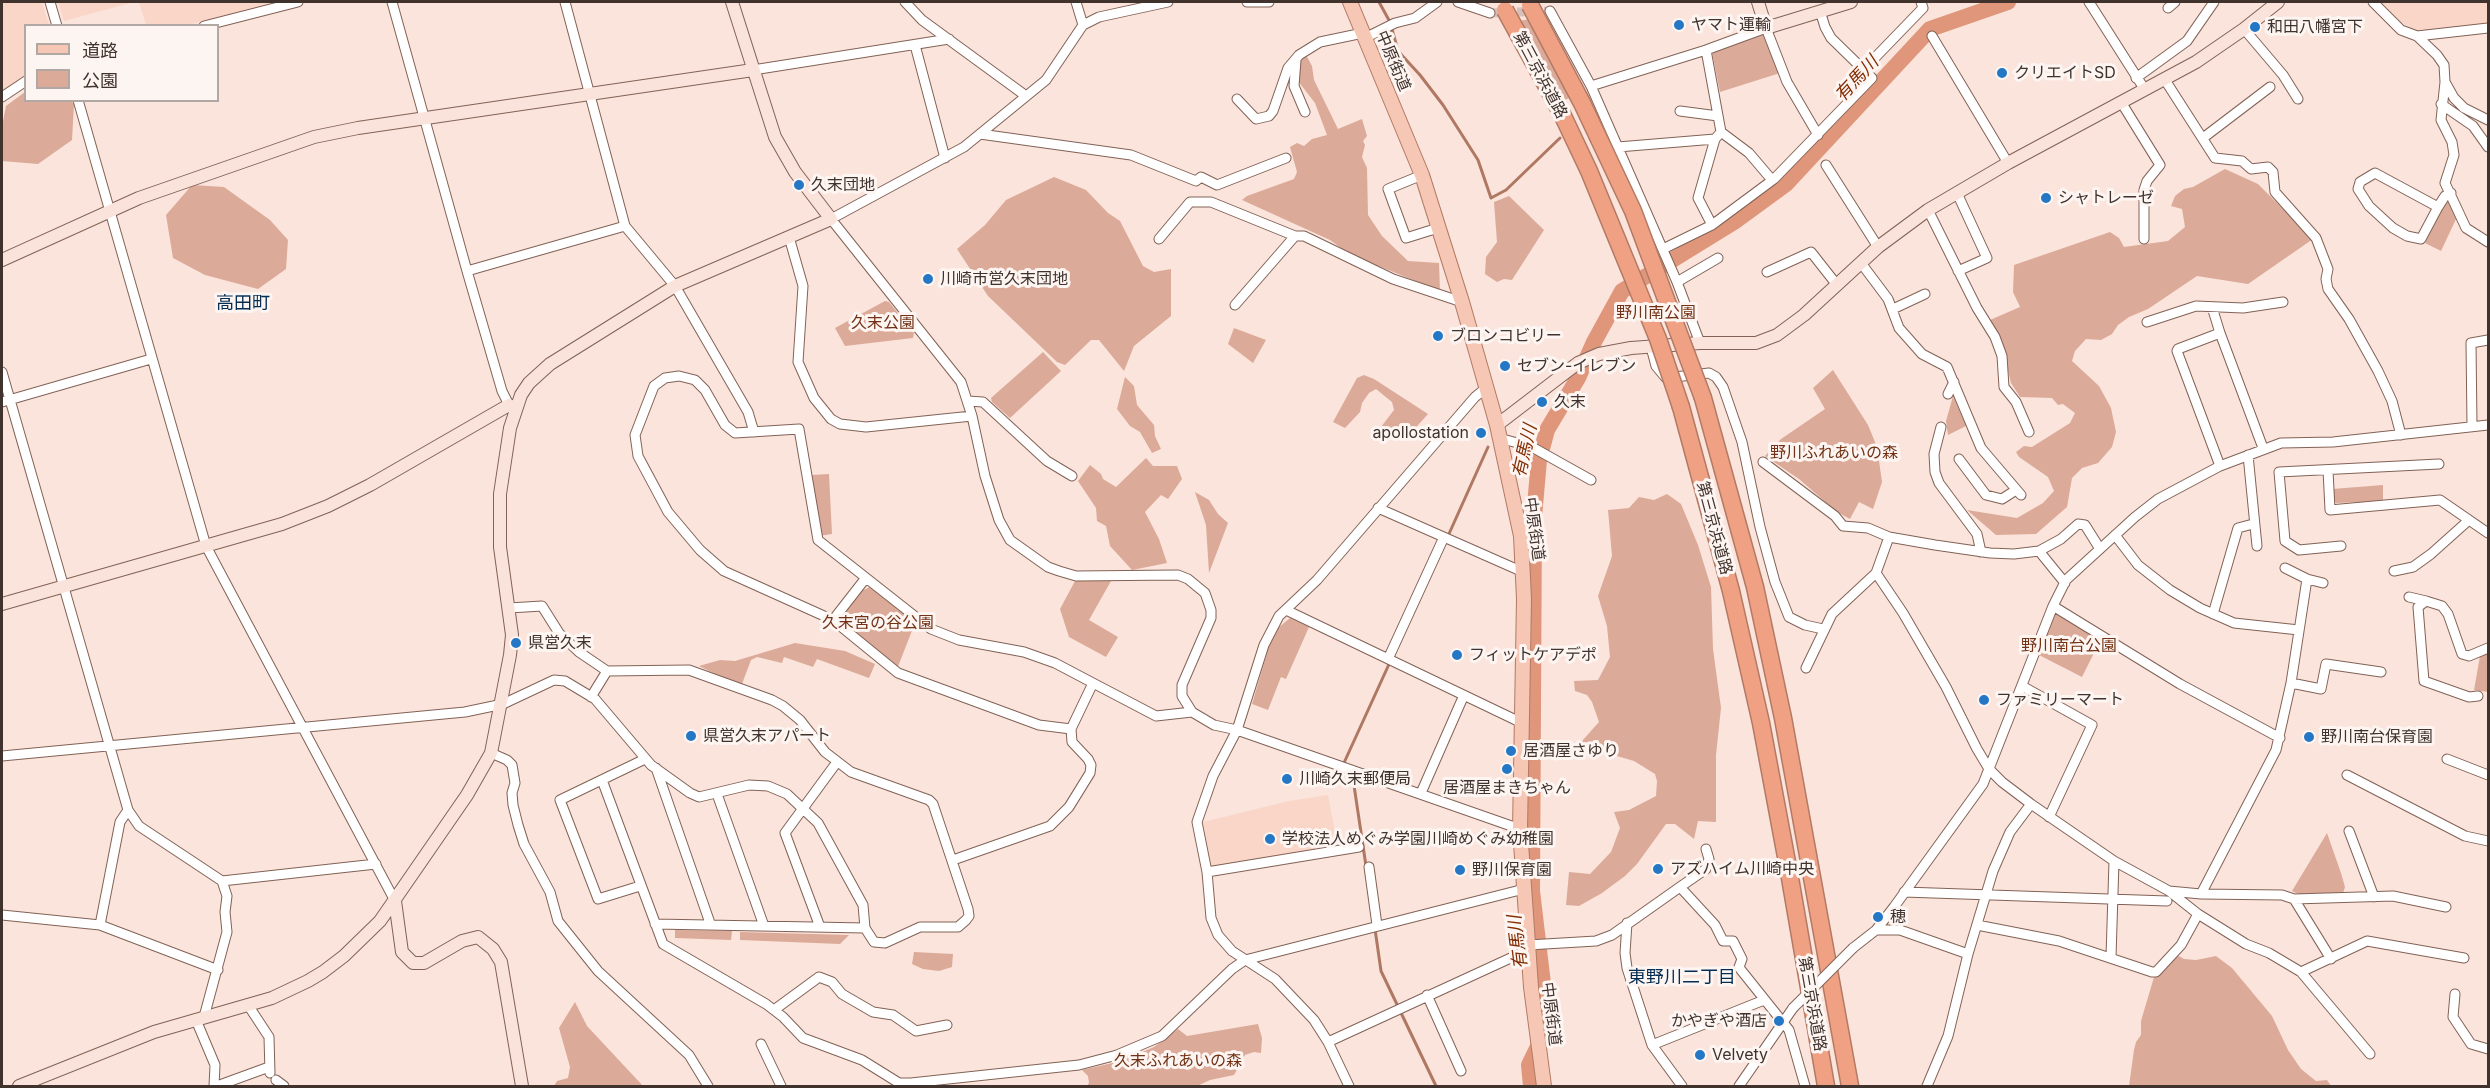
<!DOCTYPE html>
<meta charset="utf-8">
<style>
body{margin:0}
#map{position:relative;width:2490px;height:1088px;overflow:hidden;background:#fbe4dc;font-family:Inter,"Noto Sans JP",sans-serif}
canvas{display:block}
.frame{position:absolute;inset:0;border:3px solid #40322d;pointer-events:none}
.legend{position:absolute;left:24px;top:24px;width:195px;height:78px;box-sizing:border-box;background:#fdf5f2;border:2px solid #b1a7a3;margin:0;padding:8px 10px;list-style:none;font-size:18px;color:#40322d}
.legend li{display:flex;align-items:center;gap:12px;height:30px}
.legend b{width:30px;border:2px solid #b1a7a3}
</style>
<div id="map">
<canvas width="2490" height="1088"></canvas>
<div class="frame"></div>
<ul class="legend">
<li><b style="height:8px;background:#f6c7b5"></b>道路</li>
<li><b style="height:16px;background:#dcaa98"></b>公園</li>
</ul>
</div>
<script>
const ctx = document.querySelector('canvas').getContext('2d');
ctx.lineJoin = 'round';
function fill(path, color) {
  ctx.fillStyle = color;
  ctx.fill(path, 'evenodd');
}
function toPath(rows) {
  const path = new Path2D();
  for (const r of rows) {
    path.moveTo(r[0], r[1]);
    for (let i = 2; i < r.length; i += 2) path.lineTo(r[i], r[i + 1]);
  }
  return path;
}
function strokePath(path, color, width, dash) {
  ctx.strokeStyle = color;
  ctx.lineWidth = width;
  ctx.lineCap = dash ? 'butt' : 'round';
  ctx.setLineDash(dash || []);
  ctx.stroke(path);
}
function drawText(font, color, halo, rows, align = 'center') {
  ctx.font = font + ' Inter,"Noto Sans JP",sans-serif';
  ctx.lineWidth = 6;
  ctx.setLineDash([]);
  ctx.textBaseline = 'middle';
  ctx.strokeStyle = halo;
  ctx.fillStyle = color;
  for (const [text, x, y, turn = 0] of rows) {
    ctx.save();
    ctx.translate(x, y);
    ctx.rotate((+turn || 0) * Math.PI / 180);
    ctx.textAlign = isNaN(turn) ? turn : align;
    if (halo) ctx.strokeText(text, 0, 0);
    ctx.fillText(text, 0, 0);
    ctx.restore();
  }
}
fill(toPath([
 [2,2,42,2,49,25,26,26,25,78,2,92],
 [58,2,134,2,64,21],
 [139,2,281,2,184,26,146,25],
 [2381,2,2488,2,2488,23,2419,33,2401,22],
 [1328,795,1338,848,1211,868,1202,830,1203,822,1289,801]
]), '#fad6c9');
fill(toPath([
 [1540,17,1550,59,1569,98,1549,109,1504,24],
 [1764,34,1780,73,1720,92,1712,52],
 [1306,55,1312,66,1314,80,1338,129,1362,119,1367,136,1363,141,1365,145,1362,157,1367,168,1368,215,1382,236,1408,261,1439,263,1440,291,1349,254,1330,240,1242,200,1247,196,1294,179,1297,172,1290,147,1297,143,1304,146,1312,139,1327,135,1315,103,1298,81,1298,62],
 [25,92,26,100,71,101,74,104,72,140,38,164,2,161,2,127,6,106],
 [2225,169,2258,184,2313,239,2248,284,2197,276,2148,309,2129,317,2118,325,2112,334,2101,340,2086,339,2075,351,2072,361,2099,386,2111,408,2116,432,2112,447,2098,463,2082,468,2072,478,2067,507,2036,534,1996,535,1967,510,2017,518,2043,503,2054,491,2048,477,2019,457,2016,452,2024,446,2032,447,2070,423,2075,413,2063,404,2058,405,2052,398,2020,397,2011,383,2002,346,1990,320,2020,307,2013,292,2014,265,2110,232,2119,238,2124,247,2168,241,2185,227,2182,209,2171,206,2175,196,2184,189,2193,187],
 [1054,177,1086,190,1108,213,1120,221,1143,266,1154,272,1171,269,1171,316,1134,346,1124,371,1099,340,1091,340,1065,365,1057,362,988,296,957,249,985,225,1006,200],
 [192,185,224,187,270,220,288,240,286,269,258,289,205,275,173,258,166,215],
 [1509,196,1544,230,1512,280,1504,279,1497,282,1485,274,1486,257,1497,242,1494,202],
 [2448,199,2457,217,2441,251,2425,243,2445,201],
 [885,301,889,302,914,333,913,338,845,346,835,328],
 [1234,328,1266,340,1253,363,1228,344],
 [1043,352,1061,371,1010,418,992,402,991,398],
 [1833,370,1868,425,1877,447,1882,482,1873,509,1859,502,1850,519,1837,512,1799,479,1765,456,1781,439,1825,409,1813,388],
 [1364,375,1374,379,1428,414,1410,434,1371,440,1394,410,1392,402,1376,389,1369,393,1362,403,1360,412,1345,428,1333,422,1357,378],
 [1125,377,1134,386,1137,405,1154,425,1155,436,1161,449,1152,453,1140,432,1130,426,1117,409],
 [1953,396,1966,426,1948,435,1946,421],
 [1146,458,1153,466,1177,466,1182,479,1168,499,1161,495,1145,512,1159,539,1167,563,1132,570,1110,546,1106,526,1097,521,1096,508,1078,481,1090,465,1101,474,1103,479,1116,487],
 [829,474,832,534,818,536,811,475],
 [2383,485,2383,501,2336,503,2333,500,2332,489],
 [1195,492,1209,500,1218,514,1228,523,1209,573,1206,525],
 [1667,494,1681,504,1698,545,1711,587,1713,649,1721,708,1716,755,1716,822,1698,821,1694,839,1675,824,1666,824,1637,864,1625,876,1602,893,1579,906,1566,905,1569,872,1590,874,1611,852,1620,828,1614,812,1629,810,1656,796,1657,781,1655,774,1634,761,1586,747,1582,741,1599,722,1592,702,1587,695,1575,691,1574,681,1598,680,1610,657,1607,626,1598,596,1612,556,1608,510,1629,508,1639,497,1654,500],
 [1075,581,1111,581,1089,620,1118,637,1106,657,1069,637,1060,609],
 [870,587,915,623,897,669,841,623,840,619,861,591],
 [2059,613,2101,639,2082,677,2039,655,2055,615],
 [1290,618,1309,627,1286,679,1281,677,1268,710,1252,704,1270,643,1278,628],
 [795,643,845,651,875,664,869,678,817,659,813,667,784,657,782,663,757,657,751,660,742,684,721,677,699,666,720,660,735,661],
 [2488,652,2488,692,2474,690,2480,656],
 [2327,833,2341,873,2345,887,2343,893,2300,895,2292,891],
 [675,930,732,931,731,940,675,938],
 [740,932,849,935,840,944,740,940],
 [914,952,953,954,952,967,939,971,923,969,912,964],
 [2177,955,2184,959,2196,960,2216,956,2232,968,2272,1016,2288,1050,2301,1069,2316,1081,2327,1080,2331,1086,2129,1086,2134,1050,2136,1042,2141,1035,2141,1021,2154,977],
 [575,1002,587,1026,643,1086,554,1086,557,1081,568,1078,570,1067,559,1028],
 [1258,1024,1262,1038,1261,1053,1254,1052,1245,1055,1234,1075,1210,1080,1197,1086,1087,1086,1089,1083,1088,1076,1082,1070,1121,1061,1154,1047,1178,1029,1187,1036]
]), '#dcaa98');
strokePath(toPath([
 [1379,2,1390,22,1398,51,1420,75,1443,105,1478,160,1491,198,1506,190,1560,138],
 [1448,536,1488,447],
 [1343,765,1390,662],
 [1352,772,1366,866],
 [1375,929,1381,971,1436,1086]
]), '#af7863', 3);
strokePath(toPath([
 [1531,1086,1529,1065,1548,1026,1532,891,1534,517,1539,460,1547,430,1578,378,1594,342,1622,291,1734,222,1786,184,1930,29,2008,2]
]), '#df967a', 16);
strokePath(toPath([
 [1490,13,1550,11]
]), '#d6c0b9', 9, [9, 4.5]);
const street = toPath([
 [50,2,57,26],
 [392,2,467,271,502,391,509,405],
 [565,2,625,226,675,286,748,412,754,432],
 [905,2,922,20,1026,96],
 [1076,2,1083,25],
 [1168,2,1099,17,1083,25,1046,80,964,147,831,219,961,382,972,416,985,476,999,520,1010,540,1048,567,1059,571,1076,576,1178,575,1188,579,1205,593,1211,610,1211,618,1182,685,1182,696,1192,712,1214,725,1237,730,1520,829],
 [1247,2,1269,2],
 [1458,2,1490,13],
 [2089,2,2145,90],
 [2373,2,2401,30,2417,36,2488,28],
 [2168,8,2175,2],
 [1550,11,1591,86,1677,282,1700,343],
 [204,26,298,2],
 [2244,29,2283,75,2298,99],
 [1932,36,2008,163],
 [2417,36,2437,55,2444,65,2445,82,2441,120,2452,142,2454,155,2445,183,2466,228,2488,242],
 [1365,38,1395,23,1415,18,1437,2],
 [915,45,945,158],
 [1706,50,1721,132,1715,139,1698,198,1712,225],
 [1296,60,1294,86,1305,112],
 [1864,69,1923,8,1921,2],
 [753,70,949,39],
 [2136,78,2187,41,2214,2],
 [2165,80,2215,158,2242,161,2251,169,2268,167,2273,172,2275,192,2316,238,2328,269,2326,279,2328,289,2349,319,2378,371,2392,401,2401,435],
 [2445,82,2454,98,2464,108,2488,120],
 [1591,86,1706,50,1766,28,1787,82,1818,135],
 [2,97,26,81],
 [1237,99,1256,119,1269,116,1273,111,1288,68,1299,55,1320,42,1363,33],
 [78,100,206,546,395,901],
 [2121,102,2160,165,2147,181,2144,190,2144,239],
 [2441,104,2473,126,2488,147],
 [1680,111,1718,116],
 [1721,132,1749,153,1772,180],
 [980,134,1131,155,1196,181,1201,177,1217,185,1286,158],
 [2203,138,2270,87],
 [1618,147,1715,139],
 [1826,165,1878,247],
 [1422,175,1388,189,1406,238,1438,228],
 [1957,193,1987,258,1958,271],
 [2438,207,2375,173,2360,182,2358,189,2369,206,2393,228,2407,236,2421,239,2438,207,2445,196,2451,193],
 [1928,210,1977,308,1995,337,2002,356,2004,387,2016,402,2029,432],
 [789,237,803,286,798,362,814,398,831,419,840,424,866,427,972,416],
 [1159,239,1190,202,1211,202,1295,236,1304,236,1393,279,1462,302],
 [1663,249,1712,225,1774,179,1872,78,1831,38,1825,27,1820,11],
 [1861,263,1888,299,1899,328,1922,354,1947,367,1981,448,2021,495],
 [467,271,625,226],
 [1767,272,1811,252,1837,285],
 [1677,282,1718,258],
 [1235,305,1295,236],
 [2212,307,2220,333],
 [1893,309,1925,294],
 [2147,322,2196,306,2243,308,2283,302],
 [1651,347,1656,366,1666,378,1709,373,1716,377,1723,387,1742,442,1760,527,1775,582,1789,617,1805,625,1823,629],
 [2,372,128,810,139,826,222,881,227,896,225,912,227,932,204,1017],
 [1948,394,1954,382],
 [968,401,983,402,1047,461,1072,476],
 [2,402,151,359],
 [2472,426,2471,343,2488,340],
 [1941,427,1934,454,1935,472,1939,483,1977,534,1981,552],
 [1499,438,1532,447,1591,480],
 [2248,455,2257,546],
 [1959,459,1986,495,2002,499,2016,490],
 [1763,462,1835,516,1843,526,1868,528,1889,537,1935,545,1990,553,2014,554,2039,551,2061,539,2078,524,2085,525,2100,549],
 [2220,466,2177,351,2178,349,2220,333,2263,448],
 [2328,470,2330,510,2440,500,2488,533],
 [1378,508,1523,572],
 [2115,535,2138,565,2170,590,2200,608,2234,623,2299,630],
 [2341,546,2299,550,2285,541,2279,472,2439,464],
 [2039,551,2065,583],
 [2285,568,2307,579,2323,583],
 [2394,571,2413,567,2431,554,2469,520],
 [1876,573,1903,613,1946,687,1977,749,1989,769,2002,782,2031,804,2114,861,2169,891,2198,914,2246,944,2269,953,2301,972,2370,1054],
 [2409,597,2426,601],
 [2053,606,2180,684,2280,738],
 [1286,610,1522,723],
 [2213,614,2238,528,2253,524],
 [833,620,865,579],
 [1388,659,1444,537],
 [1806,668,1832,614,1876,573,1889,537],
 [2291,683,2321,689,2326,664,2381,672],
 [2022,686,2092,725,2049,817],
 [2478,696,2469,697,2424,681,2418,607,2426,601,2442,606,2448,614,2462,654,2469,656,2488,648],
 [591,697,607,671],
 [1071,729,1039,725,898,673,833,620,724,571,700,550,668,512,638,456,635,435,654,386,665,378,679,376,695,380,705,390,725,425,735,433,799,429,818,540,931,629,959,640,1024,652,1055,663,1093,683],
 [491,753,507,760,512,765,515,783,512,793,513,805,518,825,524,844,550,892,558,921,598,971,689,1055,708,1086],
 [2,756,465,712,503,704,554,680,565,681,595,699,651,765,690,793,699,797,749,785,768,786,787,794,818,823,863,905,865,928,874,942,885,943,920,927,958,927,966,920,969,916,968,909,933,804,929,800,851,772,825,752,800,720,783,706,772,700,689,670,607,671,579,652,559,633,542,606,509,608],
 [2447,759,2488,775],
 [656,768,710,923],
 [2347,775,2465,836,2488,841],
 [602,780,663,944,766,1004,783,1017,803,1038,862,1060,899,1083,911,1083,1079,1065,1117,1055,1162,1036,1232,969,1245,960,1524,889],
 [1421,793,1464,695],
 [717,794,764,926],
 [2349,831,2374,897],
 [953,860,1050,826,1069,807,1090,773,1091,765,1088,759,1072,742,1071,729,1093,683,1156,716,1192,712],
 [1369,867,1377,925],
 [1207,872,1359,847],
 [222,881,376,864],
 [640,886,598,899,560,800,645,759],
 [1680,887,1706,869,1709,859,1706,849],
 [2169,891,2201,894,2282,895,2294,899,2393,896,2446,907],
 [1904,892,2167,901],
 [2201,894,2276,750,2291,683,2307,579],
 [2294,899,2331,959],
 [2,915,100,925,218,970],
 [1627,923,1625,953,1627,968,1652,1045,1682,1086],
 [655,924,865,928],
 [100,925,120,822,128,810],
 [1977,925,2059,941,2152,972,2156,972,2181,945,2198,914],
 [820,927,785,833,837,762],
 [1876,930,1900,930,1968,954],
 [1528,945,1596,941,1612,935,1680,887,1715,925,1723,941,1733,941,1742,959,1739,967,1741,970,1789,1030,1805,1086],
 [1853,948,1876,930,1894,907,1983,784,2053,606,2066,580,2135,517,2158,499,2220,466,2281,443,2333,442,2488,425],
 [2111,957,2114,861],
 [2301,972,2367,941,2464,958],
 [2455,994,2453,1017,2471,1044,2488,1049],
 [1427,995,1461,1071],
 [248,1005,269,1037,270,1073],
 [774,1010,819,977,832,982,842,994,873,1012,893,1015,916,1031,947,1025],
 [196,1020,215,1065,214,1086],
 [1328,1042,1528,950],
 [761,1044,781,1086],
 [1652,1045,1764,1000],
 [276,1080,284,1086],
 [217,1086,269,1067],
 [1349,1086,1328,1042,1314,1020,1275,979,1232,951,1218,935,1211,918,1207,872,1197,822,1213,776,1237,730,1264,645,1279,616,1317,580,1475,397,1486,388],
 [1739,1086,1793,1008],
 [1927,1086,1948,1036,1968,954,1993,871,2010,832,2031,804]
]);
const secondary = toPath([
 [1758,2,1766,28,1851,2],
 [2,260,139,198,314,137,358,128,753,70],
 [1497,425,1578,363,1599,354,1631,348,1700,343,1756,343,1777,335,1804,315,1878,247,1928,210,2008,163,2196,62,2244,29,2278,2],
 [2,604,282,524,328,506,370,485,509,405,515,408],
 [395,901,402,952,413,963,424,963,462,941,478,937,493,949,501,962,522,1086],
 [19,1086,154,1032,272,998,308,981,323,972,344,956,380,921,467,795,491,753,510,655,512,635,500,547,500,494,510,428,521,395,529,383,550,364,675,286,831,219,795,172,775,137,732,2]
]);
const primary = toPath([
 [1350,2,1422,175,1462,302,1497,425,1521,536,1524,599,1520,829,1531,987,1544,1086]
]);
const highway = toPath([
 [1703,398,1755,587,1783,718,1850,1086],
 [1681,407,1731,591,1761,723,1790,878,1826,1086]
]);
strokePath(street, '#826256', 11);
strokePath(secondary, '#826256', 14);
strokePath(primary, '#b27a65', 16);
strokePath(highway, '#b27a65', 19);
strokePath(street, '#fff', 9);
strokePath(secondary, '#fae3da', 12);
strokePath(primary, '#f6c7b5', 14);
strokePath(highway, '#f0a183', 16);
const streetBridge = toPath([
 [1793,1008,1853,948]
]);
const highwayBridge = toPath([
 [1530,5,1582,103,1633,211,1703,398],
 [1505,10,1562,114,1589,171,1658,339,1681,407]
]);
strokePath(streetBridge, '#826256', 11, []);
strokePath(highwayBridge, '#b27a65', 19, []);
strokePath(streetBridge, '#fff', 9);
strokePath(highwayBridge, '#f0a183', 16);
for (const [x, y, r, color] of [
 [1679,25,6,"#2477c5"],
 [2255,27,6,"#2477c5"],
 [2002,73,6,"#2477c5"],
 [799,185,6,"#2477c5"],
 [2046,198,6,"#2477c5"],
 [928,279,6,"#2477c5"],
 [1438,336,6,"#2477c5"],
 [1505,366,6,"#2477c5"],
 [1542,402,6,"#2477c5"],
 [1481,433,6,"#2477c5"],
 [516,643,6,"#2477c5"],
 [1457,655,6,"#2477c5"],
 [1984,700,6,"#2477c5"],
 [691,736,6,"#2477c5"],
 [2309,737,6,"#2477c5"],
 [1511,751,6,"#2477c5"],
 [1507,769,6,"#2477c5"],
 [1287,779,6,"#2477c5"],
 [1270,839,6,"#2477c5"],
 [1658,869,6,"#2477c5"],
 [1460,870,6,"#2477c5"],
 [1878,917,6,"#2477c5"],
 [1779,1021,6,"#2477c5"],
 [1700,1055,6,"#2477c5"]
]) {
  const dot = new Path2D();
  dot.arc(x, y, r, 0, 2 * Math.PI);
  ctx.fillStyle = color;
  ctx.fill(dot);
  strokePath(dot, '#fdf5f2', 2);
}
drawText('16px', '#40322d', '#fdf5f2', [
 ["ヤマト運輸",1691,25],
 ["和田八幡宮下",2267,27],
 ["クリエイトSD",2014,73],
 ["久末団地",811,185],
 ["シャトレーゼ",2058,198],
 ["川崎市営久末団地",940,279],
 ["ブロンコビリー",1450,336],
 ["セブン-イレブン",1517,366],
 ["久末",1554,402],
 ["apollostation",1469,433,"right"],
 ["県営久末",528,643],
 ["フィットケアデポ",1469,655],
 ["ファミリーマート",1996,700],
 ["県営久末アパート",703,736],
 ["野川南台保育園",2321,737],
 ["居酒屋さゆり",1523,751],
 ["川崎久末郵便局",1299,779],
 ["居酒屋まきちゃん",1507,788,"center"],
 ["学校法人めぐみ学園川崎めぐみ幼稚園",1282,839],
 ["アズハイム川崎中央",1670,869],
 ["野川保育園",1472,870],
 ["穂",1890,917],
 ["かやぎや酒店",1767,1021,"right"],
 ["Velvety",1712,1055]
], 'left');
drawText('16px', '#40322d', '#fdf5f2', [
 ["中原街道",1393,61,67],
 ["第三京浜道路",1540,75,62],
 ["第三京浜道路",1714,528,75],
 ["中原街道",1534,529,82],
 ["第三京浜道路",1812,1004,80],
 ["中原街道",1551,1014,83]
]);
drawText('16px', '#733115', '#fdf5f2', [
 ["野川南公園",1656,313],
 ["久末公園",883,323],
 ["野川ふれあいの森",1834,453],
 ["久末宮の谷公園",878,623],
 ["野川南台公園",2069,646],
 ["久末ふれあいの森",1178,1061]
]);
drawText('italic 18px', '#842e03', '#fdf5f2', [
 ["有馬川",1857,79,-47],
 ["有馬川",1525,451,-77],
 ["有馬川",1518,942,-97]
]);
drawText('18px', '#052d52', '#fdf5f2', [
 ["高田町",243,304],
 ["東野川二丁目",1682,978]
]);
</script>
